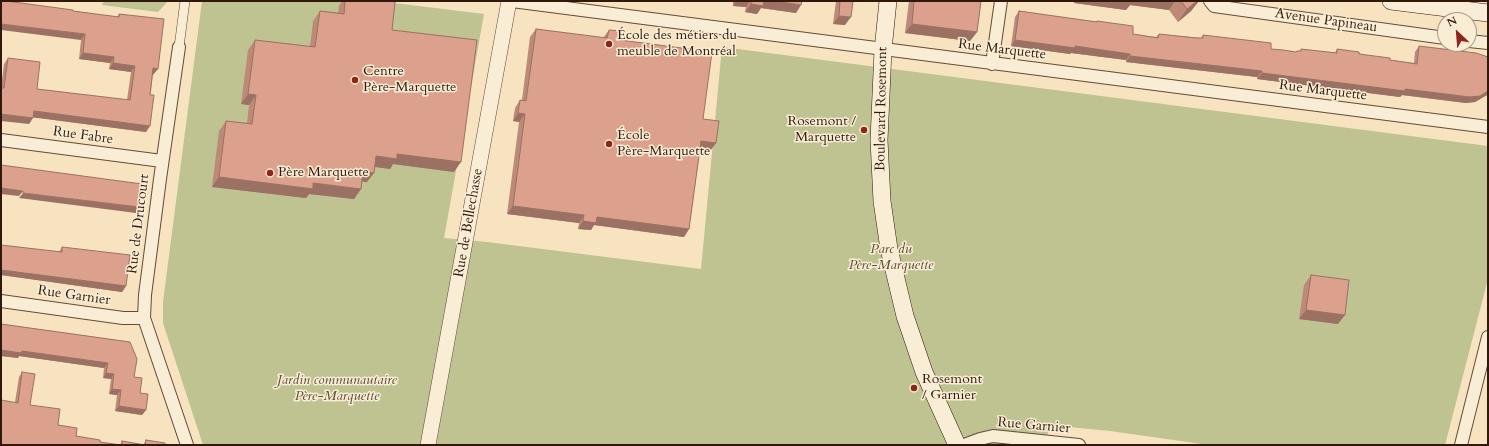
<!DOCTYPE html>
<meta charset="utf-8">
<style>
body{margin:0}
#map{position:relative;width:1489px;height:446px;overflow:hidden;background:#f7e3c0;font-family:Cardo,serif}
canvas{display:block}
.frame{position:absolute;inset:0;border:2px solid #30190a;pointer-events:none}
.north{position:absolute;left:1437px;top:12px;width:40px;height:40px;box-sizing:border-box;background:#faedd6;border:1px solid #a99884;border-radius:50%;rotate:334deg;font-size:11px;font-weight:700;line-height:16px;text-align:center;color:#30190a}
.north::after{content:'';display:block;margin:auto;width:14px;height:18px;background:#8f2418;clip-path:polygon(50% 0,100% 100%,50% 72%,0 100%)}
</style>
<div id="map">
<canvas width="1489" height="446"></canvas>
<div class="frame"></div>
<div class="north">N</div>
</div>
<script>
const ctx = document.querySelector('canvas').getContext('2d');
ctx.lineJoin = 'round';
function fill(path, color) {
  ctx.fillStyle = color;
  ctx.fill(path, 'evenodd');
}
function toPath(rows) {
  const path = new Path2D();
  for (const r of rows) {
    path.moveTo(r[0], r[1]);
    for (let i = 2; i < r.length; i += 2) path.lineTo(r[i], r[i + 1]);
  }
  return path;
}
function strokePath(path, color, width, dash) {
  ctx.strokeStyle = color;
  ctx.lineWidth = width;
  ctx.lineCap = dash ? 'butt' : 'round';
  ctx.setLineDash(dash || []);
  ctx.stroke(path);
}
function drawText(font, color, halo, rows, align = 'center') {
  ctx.font = font + ' Cardo,serif';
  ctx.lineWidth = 3;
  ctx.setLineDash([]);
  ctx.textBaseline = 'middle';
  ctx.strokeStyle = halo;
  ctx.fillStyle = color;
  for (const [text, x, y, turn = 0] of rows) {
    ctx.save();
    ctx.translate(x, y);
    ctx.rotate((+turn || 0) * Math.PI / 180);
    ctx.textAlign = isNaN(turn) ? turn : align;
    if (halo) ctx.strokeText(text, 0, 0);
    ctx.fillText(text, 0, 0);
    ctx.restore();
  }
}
fill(toPath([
 [104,1,168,1,158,12,102,5],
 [202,1,378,1,484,14,444,238,487,242,701,269,722,47,1488,146,1488,279,1445,445,1209,445,1110,431,1049,425,1046,445,203,445,163,323,163,302]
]), '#bec391');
const pedestrian = toPath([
 [179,47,185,1]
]);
const minor = toPath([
 [512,1,1488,127],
 [1210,1,1214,6,1445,38],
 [1469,41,1488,43],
 [179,47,160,179,145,295,144,318,187,445],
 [992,64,1001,1],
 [1,140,162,161],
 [1,301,123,318,144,318],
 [964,445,980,439,993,436,1079,445],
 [1461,445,1488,337]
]);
const tertiary = toPath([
 [428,445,509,1]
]);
const secondary = toPath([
 [888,1,883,50,879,140,882,201,889,249,905,316,924,372,957,445],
 [1391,1,1488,13]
]);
strokePath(pedestrian, '#624c38', 10);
strokePath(minor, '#624c38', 14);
strokePath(tertiary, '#624c38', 16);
strokePath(secondary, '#30190a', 18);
strokePath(pedestrian, '#faedd6', 9);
strokePath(minor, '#faedd6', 12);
strokePath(tertiary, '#faedd6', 15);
strokePath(secondary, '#faedd6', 17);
fill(toPath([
 [342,1,388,1,392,30,454,172,393,164,390,169,375,167,367,182,362,182,361,189,354,199,309,194,306,198,212,187,219,131,226,121,247,124,249,105,241,104,248,50,255,40,310,47,313,21,320,11,338,13,339,6],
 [733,1,802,1,796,13,761,8,757,14,745,12,746,7,733,6],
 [836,1,853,1,845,25,833,24],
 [909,1,981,1,977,32,970,41,905,33],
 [1074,1,1199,1,1191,11,1178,22,1169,10,1130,5,1126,10,1074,3],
 [73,11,117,17,119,14,153,75,153,74,146,132,33,117,29,124,1,88,4,64,8,58,37,89,127,100,131,72,109,69,110,63,79,59,81,40],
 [1019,11,1096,22,1097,21,1133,34,1156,37,1159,34,1201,38,1203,35,1271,49,1296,52,1297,51,1300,51,1301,49,1335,53,1337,49,1390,60,1414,63,1415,52,1419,46,1488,57,1488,97,1487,95,1475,102,1466,103,1402,95,1400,97,1257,79,1257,77,1126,62,1126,60,1071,53,1070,54,1011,46,1015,17],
 [536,29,603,38,609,30,703,119,716,143,710,151,700,150,689,229,684,237,594,225,591,230,578,229,579,223,507,214,519,122,513,121,515,108,520,100,522,100,530,37],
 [1,245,59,252,62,247,126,286,122,292,1,275],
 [1311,275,1338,324,1299,319,1304,285],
 [1,324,130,342,134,377,146,410,142,415,115,411,117,395,109,394,111,379,103,378,104,368,19,356,18,358,1,356],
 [22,372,30,405,58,425,76,436,100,442,120,445,122,441,143,445,146,440,165,445,1,445,15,402,19,377]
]), '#bd8a78');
fill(toPath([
 [673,1,684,1,683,2],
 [736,1,750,1,746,7,733,6],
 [763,1,774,1,801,5,796,13,761,8,757,14,745,12,751,4],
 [1076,1,1175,1,1169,10,1130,5,1126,10,1074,3],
 [1197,1,1199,1,1191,11,1178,22,1187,9],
 [839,16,851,17,845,25,833,24],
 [1,24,85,34,81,40,1,30],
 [912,24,977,32,970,41,905,33],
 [1015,40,1075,46,1130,54,1126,60,1071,53,1070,54,1011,46],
 [83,53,114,57,110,63,79,59],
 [1130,56,1262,71,1257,77,1126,62],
 [113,63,135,66,131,72,109,69],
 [153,68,158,69,153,75,149,74],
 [1262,73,1405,89,1488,91,1488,93,1487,95,1475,102,1466,103,1402,95,1400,97,1257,79],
 [248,94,256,95,249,105,241,104],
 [34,111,150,126,146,132,30,117],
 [518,113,525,114,519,122,513,121],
 [1,114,33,118,29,124,1,121],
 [701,141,716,143,710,151,695,149],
 [397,154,461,162,454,172,393,164,390,169,369,166,376,156],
 [363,171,374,173,367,182,356,181],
 [219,177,313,183,361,189,354,199,309,194,306,198,212,187],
 [1,188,23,191,19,196,1,194],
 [23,193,139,207,136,213,19,198],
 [513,206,584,215,579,223,507,214],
 [597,217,689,229,684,237,594,225,591,230,578,229,583,221],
 [1,270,126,286,122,292,1,275],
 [1306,310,1345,315,1338,324,1299,319],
 [1,350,22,351,108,363,104,368,19,356,18,358,1,356],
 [106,373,114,374,111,379,103,378],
 [112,389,121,390,117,395,109,394],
 [119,406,146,410,142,415,115,411]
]), '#9a7162');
const building = toPath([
 [1,1,6,1,73,10,73,11,119,17,119,14,164,19,158,69,153,68,150,95,154,95,150,126,34,111,33,118,1,114,1,88,4,88,8,58,40,62,37,89,130,100,135,66,113,63,114,57,83,53,85,34,1,24,1,1],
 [345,1,388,1,395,2,392,30,477,40,461,162,397,154,397,159,376,156,374,173,363,171,361,189,313,183,313,189,219,177,226,121,252,124,256,95,248,94,255,40,315,47,320,11,344,14,345,1],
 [751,1,764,1,763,6,751,4,751,1],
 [774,1,802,1,801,5,774,1],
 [840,1,853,1,851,17,839,16,840,1],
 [914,1,981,1,977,32,912,24,914,1],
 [1181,1,1197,1,1187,9,1181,1],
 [1019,11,1097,22,1097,21,1133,26,1133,34,1158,38,1159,34,1196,38,1203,38,1203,35,1271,43,1271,49,1283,50,1296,52,1297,51,1301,51,1301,49,1337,53,1337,49,1359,52,1359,54,1390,58,1390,60,1417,64,1419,46,1476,53,1488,57,1488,91,1480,96,1470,97,1405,89,1405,91,1262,73,1262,71,1130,56,1130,54,1075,46,1075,48,1015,40,1019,11],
 [536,29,607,38,609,30,621,31,620,40,712,52,703,119,719,121,716,143,701,141,689,229,597,217,596,223,583,221,584,215,513,206,525,114,518,113,520,100,526,101,536,29],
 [1,165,142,184,139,207,23,193,23,191,1,188,1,165],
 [1,245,62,252,62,247,130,255,126,286,1,270,1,245],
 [1311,275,1349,280,1345,315,1306,310,1311,275],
 [1,324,130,342,137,359,134,377,142,378,140,393,148,394,146,410,119,406,121,390,112,389,114,374,106,373,108,363,22,351,21,353,1,350,1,324],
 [22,372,35,374,30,405,60,409,58,425,77,428,76,436,100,440,100,442,121,445,1,445,1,400,18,403,22,372],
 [146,440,165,443,165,445,145,445,146,440],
 [122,441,145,445,122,445,122,441]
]);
fill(building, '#dca18c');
strokePath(building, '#9a7162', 1);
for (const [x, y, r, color] of [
 [609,44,4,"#8f2418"],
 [355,80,4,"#8f2418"],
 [864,130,4,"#8f2418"],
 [609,144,4,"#8f2418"],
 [270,173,4,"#8f2418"],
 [914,388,4,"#8f2418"]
]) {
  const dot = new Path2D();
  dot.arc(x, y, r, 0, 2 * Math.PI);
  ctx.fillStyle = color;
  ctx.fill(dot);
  strokePath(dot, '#faedd6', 1.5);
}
drawText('14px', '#30190a', '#faedd6', [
 ["Avenue Papineau",1326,21,8],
 ["Rue Marquette",1002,50,7],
 ["Rue Marquette",1323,91,7],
 ["Boulevard Rosemont",882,109,-89],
 ["Rue Fabre",83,136,8],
 ["Rue de Bellechasse",469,223,-80],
 ["Rue de Drucourt",139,224,-83],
 ["Rue Garnier",74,296,8],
 ["Rue Garnier",1034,426,5]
]);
drawText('14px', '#30190a', '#faedd6', [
 ["École des métiers du",617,36],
 ["meuble de Montréal",617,52],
 ["Centre",363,72],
 ["Père-Marquette",363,88],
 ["Rosemont /",856,122,"right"],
 ["Marquette",856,138,"right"],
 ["École",617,136],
 ["Père-Marquette",617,152],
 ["Père Marquette",278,173],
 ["Rosemont",922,380],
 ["/ Garnier",922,396]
], 'left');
drawText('italic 14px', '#5b4c32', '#faedd6', [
 ["Parc du",891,250],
 ["Père-Marquette",891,266],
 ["Jardin communautaire",337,381],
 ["Père-Marquette",337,397]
]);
</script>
